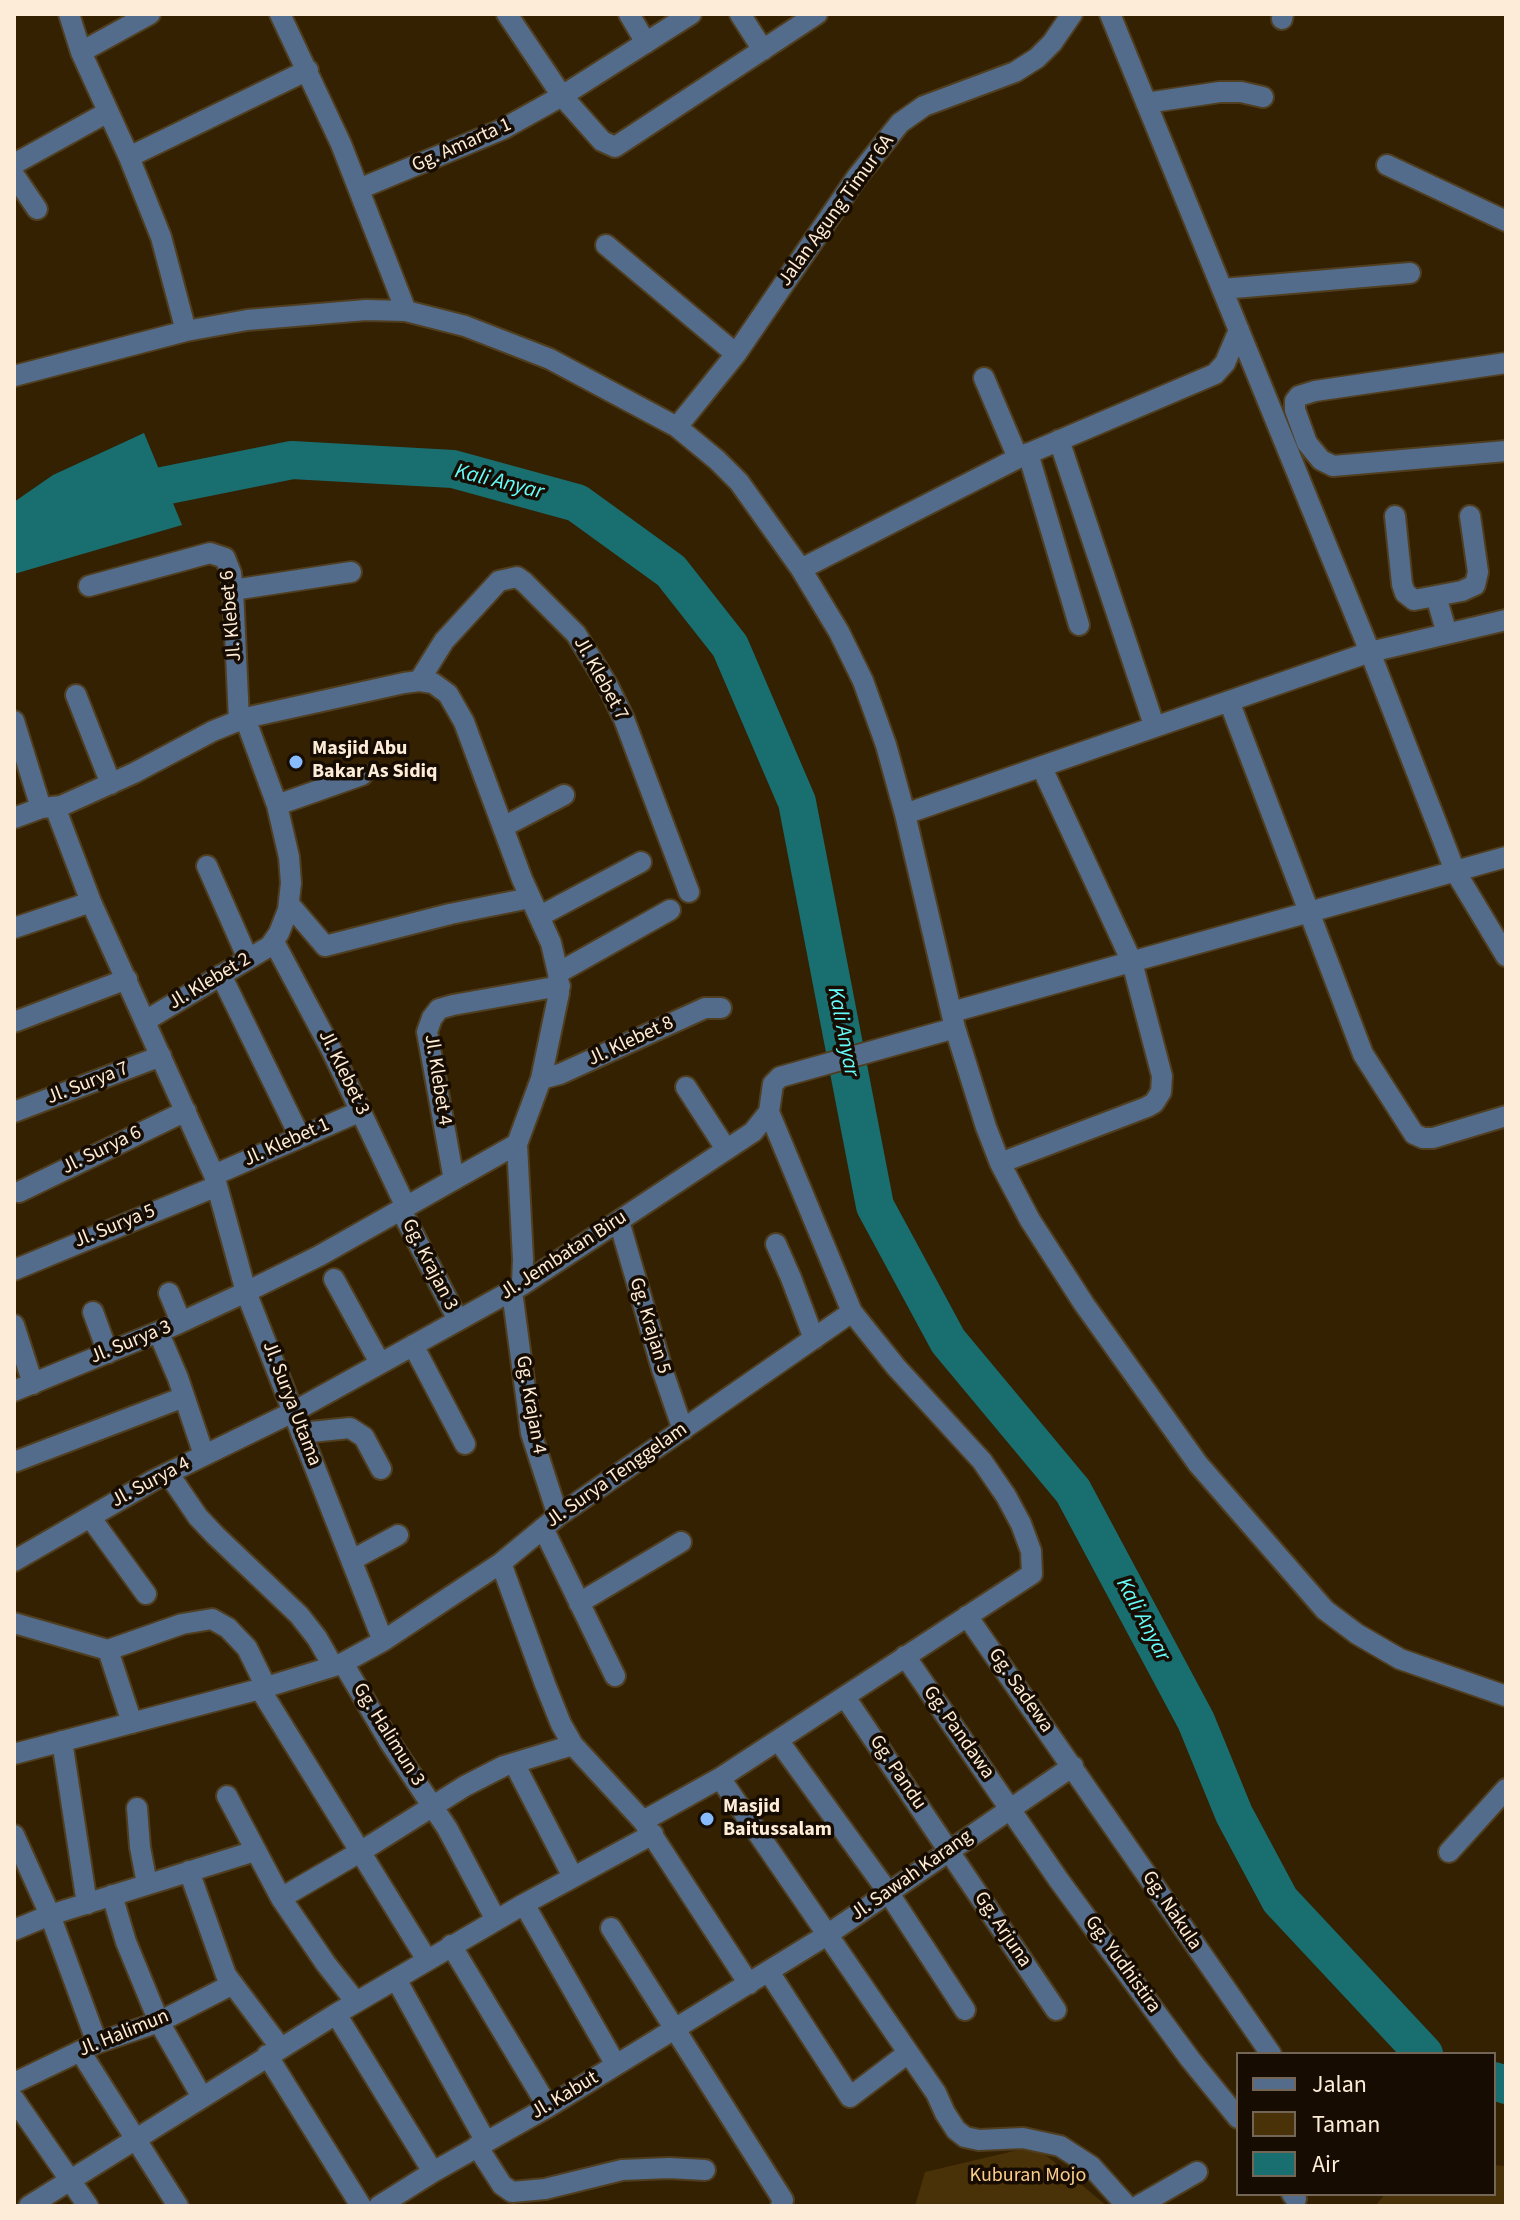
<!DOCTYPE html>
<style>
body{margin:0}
#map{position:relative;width:1520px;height:2220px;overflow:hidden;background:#342102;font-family:"Source Sans 3",sans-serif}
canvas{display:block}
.frame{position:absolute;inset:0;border:16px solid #fdedd8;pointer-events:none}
.legend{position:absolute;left:1236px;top:2052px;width:260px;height:144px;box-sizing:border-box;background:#170c01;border:2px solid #736657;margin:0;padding:10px 14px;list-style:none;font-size:24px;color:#fdedd8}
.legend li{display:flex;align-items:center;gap:16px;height:40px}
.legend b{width:40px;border:2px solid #736657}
</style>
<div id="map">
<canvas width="1520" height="2220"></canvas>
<div class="frame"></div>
<ul class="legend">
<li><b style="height:10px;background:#536c8b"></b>Jalan</li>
<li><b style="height:22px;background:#493108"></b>Taman</li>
<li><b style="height:22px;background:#196f6f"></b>Air</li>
</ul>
</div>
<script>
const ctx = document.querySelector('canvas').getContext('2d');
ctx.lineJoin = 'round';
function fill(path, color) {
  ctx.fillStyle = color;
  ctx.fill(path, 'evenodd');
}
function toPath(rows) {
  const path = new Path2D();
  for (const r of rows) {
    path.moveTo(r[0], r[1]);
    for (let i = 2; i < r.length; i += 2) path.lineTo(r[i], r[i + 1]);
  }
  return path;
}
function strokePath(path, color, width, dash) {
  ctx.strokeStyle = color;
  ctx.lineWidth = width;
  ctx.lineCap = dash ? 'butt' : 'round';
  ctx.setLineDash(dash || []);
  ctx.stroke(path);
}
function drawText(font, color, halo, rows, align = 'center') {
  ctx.font = font + ' "Source Sans 3",sans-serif';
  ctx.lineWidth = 7;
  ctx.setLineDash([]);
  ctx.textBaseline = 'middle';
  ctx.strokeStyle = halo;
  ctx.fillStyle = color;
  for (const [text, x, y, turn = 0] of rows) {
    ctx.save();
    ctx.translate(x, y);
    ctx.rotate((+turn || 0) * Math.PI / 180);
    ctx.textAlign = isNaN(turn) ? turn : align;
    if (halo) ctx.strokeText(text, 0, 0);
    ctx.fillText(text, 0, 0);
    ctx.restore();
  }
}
fill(toPath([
 [1035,2146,1107,2206,915,2206,925,2172],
 [1494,2165,1506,2166,1506,2206,1375,2206,1385,2194,1494,2194]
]), '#493108');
fill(toPath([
 [144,433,182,525,14,574,14,502,53,475]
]), '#196f6f');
strokePath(toPath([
 [117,501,148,489,292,460,453,469,577,503,671,571,730,646,797,802,875,1206,948,1341,1073,1491,1196,1721,1234,1814,1280,1900,1424,2054],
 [1494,2081,1506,2085]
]), '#196f6f', 38);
const minor = toPath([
 [69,14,81,52,129,157,161,237,186,331],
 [280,14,341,144,406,311],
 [507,14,562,96,602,141,615,147,817,14],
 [629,14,646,43],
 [740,14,763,50],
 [1110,14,1370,652,1455,871,1506,956],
 [1282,19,1283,14],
 [81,52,150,14],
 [1146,103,1220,92,1241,92,1263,97],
 [129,157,308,70],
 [14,164,108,112],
 [1387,165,1506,221],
 [14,175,37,209],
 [359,189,503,129,562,96,691,14],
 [606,245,736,354],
 [1222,289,1410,273],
 [1506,363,1315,391,1299,396,1295,401,1295,410,1307,443,1321,460,1333,466,1506,451],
 [14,376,186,331,247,320,366,310,406,311,465,326,550,359,677,427,717,460,739,482,801,569,839,632,863,681,886,745,905,814,955,1028,986,1127,1000,1163,1030,1220,1084,1304,1198,1464,1325,1610,1357,1634,1400,1659,1506,1696],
 [984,378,1018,458],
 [677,427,736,354,857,177,900,123,924,106,1015,72,1037,58,1052,43,1072,14],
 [1059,440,1154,725],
 [1028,453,1079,625],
 [1395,516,1402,584,1405,593,1414,600,1462,591,1475,585,1478,572,1470,516],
 [801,569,1018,458,1215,374,1225,363,1239,330],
 [89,586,210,553,225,558,231,573,233,590,239,720],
 [233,590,351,572],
 [1436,596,1447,634],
 [419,681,444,641,499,581,517,577,524,582,576,634,608,686,624,719,689,892],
 [76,695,111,784],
 [1229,701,1363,1054,1414,1134,1423,1138,1433,1138,1506,1116],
 [14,721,41,808],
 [277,805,362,775],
 [905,814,1370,652,1506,620],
 [14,818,41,808,61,806,134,773,213,731,245,718,404,683,419,681,433,683,448,694,464,722,522,879,551,943,558,973,559,993,541,1079,517,1144,523,1259,522,1285],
 [503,827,564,795],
 [207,866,248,959],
 [289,904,325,946,450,914,530,898],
 [540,916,641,862],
 [14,928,91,902],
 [274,942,331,1049,406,1207],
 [558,973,670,910],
 [221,975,300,1137],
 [952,1012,1506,857],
 [145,1021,270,946,279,933,288,910,291,883,289,857,277,805,245,718],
 [14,1022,127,979],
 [541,1079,560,1074,705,1008,721,1008],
 [686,1087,726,1149],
 [14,1112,161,1056],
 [1000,1163,1147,1107,1154,1103,1161,1092,1162,1076,1132,962,1042,768],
 [214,1175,361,1111],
 [454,1180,427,1032,432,1018,439,1009,453,1005,560,986],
 [19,1192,186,1111],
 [401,1210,458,1320],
 [619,1221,662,1369,683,1430],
 [776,1244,791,1278,814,1339],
 [14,1270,217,1186],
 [334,1279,380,1363],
 [512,1291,531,1433,558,1516],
 [169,1293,181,1322],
 [93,1312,108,1353],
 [14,1325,33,1384],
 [160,1336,178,1378,204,1455],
 [413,1345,465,1444],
 [14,1391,175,1325,246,1292,319,1256,517,1144],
 [301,1433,350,1428,364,1437,381,1469],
 [14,1462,184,1397],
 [168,1473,198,1517,216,1536,299,1615,317,1638,333,1666],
 [90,1517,146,1594],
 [543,1528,615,1676],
 [352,1560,398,1535],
 [14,1561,154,1480,293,1412,522,1285,753,1132,769,1112,773,1084,780,1077,955,1028],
 [501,1563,545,1684,561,1724,573,1745,643,1821,749,1984],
 [579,1603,681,1542],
 [967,1616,1271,2054],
 [14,1623,108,1650],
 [383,1641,501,1563,558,1516,852,1312],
 [108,1650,182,1624,212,1619,228,1628,247,1648,266,1687],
 [108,1650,132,1723],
 [905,1656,1058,1879,1190,2059,1238,2118],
 [343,1663,389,1741,447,1828,496,1920],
 [260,1689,427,1960],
 [845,1697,1056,2010],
 [778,1740,888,1892,965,2010],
 [62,1741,87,1904],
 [14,1754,260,1689,341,1664,383,1641,246,1292,214,1175,91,902,55,807],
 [514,1763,573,1877],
 [720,1778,936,2093,945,2113,956,2130,965,2137,979,2140,1023,2138,1060,2146,1091,2166,1127,2206],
 [227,1796,281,1898,326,1964,356,2002],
 [137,1808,140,1847,147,1884],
 [643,1821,720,1778,1032,1574,1031,1551,1021,1524,1006,1496,982,1461,896,1367,852,1312,769,1112],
 [14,1835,50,1915,97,2043],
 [1449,1852,1506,1789],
 [189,1871,226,1975,280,2047],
 [112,1895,126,1942,159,2022,202,2097],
 [281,1898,360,1852,465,1786,504,1766,573,1745],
 [524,1904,616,2065],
 [611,1928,783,2200,781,2206],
 [14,1930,50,1915,255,1851],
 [451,1945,548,2107],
 [769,1972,850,2097,908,2053],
 [396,1979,486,2142],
 [336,2014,433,2172],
 [80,2051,178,2206],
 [267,2055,361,2206],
 [14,2083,97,2043,159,2022,233,1984],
 [14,2099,88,2206],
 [477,2146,502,2185,512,2192,545,2189,622,2170,669,2168,705,2170],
 [1292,2194,1296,2199],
 [29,2206,336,2014,524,1904,653,1834],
 [379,2206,433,2172,548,2107,827,1935,1073,1766],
 [1138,2206,1197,2172]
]);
strokePath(minor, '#503e20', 24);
strokePath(minor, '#536c8b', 20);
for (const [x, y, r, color] of [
 [296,762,8,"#88bbfc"],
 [707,1819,8,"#88bbfc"]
]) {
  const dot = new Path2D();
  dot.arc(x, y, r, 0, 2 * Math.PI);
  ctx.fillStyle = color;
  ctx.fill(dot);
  strokePath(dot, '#170c01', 3);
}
drawText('20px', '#fdedd8', '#170c01', [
 ["Gg. Amarta 1",462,146,-24],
 ["Jalan Agung Timur 6A",837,211,-54],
 ["Jl. Klebet 6",232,616,-95],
 ["Jl. Klebet 7",600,679,61],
 ["Jl. Klebet 2",210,982,-31],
 ["Jl. Klebet 8",631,1042,-25],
 ["Jl. Klebet 3",343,1073,64],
 ["Jl. Klebet 4",437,1080,81],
 ["Jl. Surya 7",88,1084,-21],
 ["Jl. Klebet 1",287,1143,-24],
 ["Jl. Surya 6",102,1151,-26],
 ["Jl. Surya 5",115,1227,-22],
 ["Jl. Jembatan Biru",564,1256,-33],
 ["Gg. Krajan 3",429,1265,63],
 ["Gg. Krajan 5",649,1326,73],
 ["Jl. Surya 3",131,1343,-22],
 ["Jl. Surya Utama",291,1404,69],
 ["Gg. Krajan 4",530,1405,80],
 ["Jl. Surya Tenggelam",617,1476,-35],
 ["Jl. Surya 4",151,1483,-28],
 ["Gg. Sadewa",1020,1691,55],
 ["Gg. Pandawa",958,1733,55],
 ["Gg. Halimun 3",388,1735,58],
 ["Gg. Pandu",897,1773,56],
 ["Jl. Sawah Karang",912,1876,-35],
 ["Gg. Nakula",1171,1911,56],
 ["Gg. Arjuna",1002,1930,56],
 ["Gg. Yudhistira",1122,1965,54],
 ["Jl. Halimun",124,2034,-22],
 ["Jl. Kabut",565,2096,-31]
]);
drawText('bold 20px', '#fdedd8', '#170c01', [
 ["Masjid Abu",312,750],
 ["Bakar As Sidiq",312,773],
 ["Masjid",723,1808],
 ["Baitussalam",723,1831]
], 'left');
drawText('20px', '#fbcd8e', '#170c01', [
 ["Kuburan Mojo",1028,2177]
]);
drawText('italic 22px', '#66fdfc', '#170c01', [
 ["Kali Anyar",499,483,14],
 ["Kali Anyar",842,1032,79],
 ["Kali Anyar",1142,1620,62]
]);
</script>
